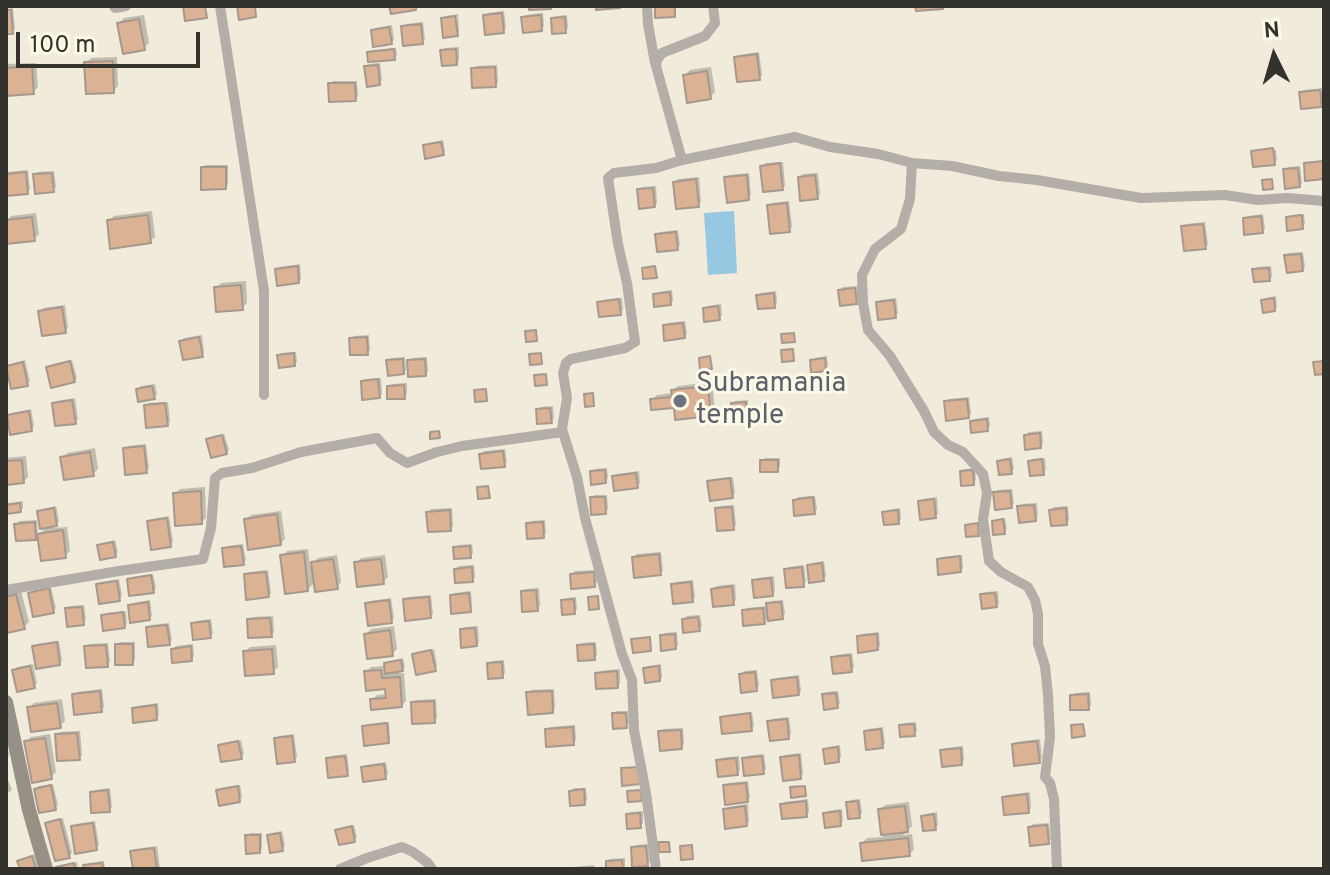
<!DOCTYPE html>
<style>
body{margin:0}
#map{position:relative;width:1330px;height:875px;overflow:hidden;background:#f0ebda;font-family:Overpass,sans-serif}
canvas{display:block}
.frame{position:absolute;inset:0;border:8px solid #34322c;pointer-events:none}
.north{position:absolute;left:1234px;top:16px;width:80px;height:80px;-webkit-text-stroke:6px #fdf9e7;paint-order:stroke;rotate:355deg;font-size:22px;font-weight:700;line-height:32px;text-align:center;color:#34322c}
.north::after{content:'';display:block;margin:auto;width:28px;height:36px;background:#34322c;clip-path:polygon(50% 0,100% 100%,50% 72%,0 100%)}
.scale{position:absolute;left:16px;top:32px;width:184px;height:36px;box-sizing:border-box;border:4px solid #34322c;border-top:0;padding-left:10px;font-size:24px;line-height:28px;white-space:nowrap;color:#34322c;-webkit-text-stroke:6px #fdf9e7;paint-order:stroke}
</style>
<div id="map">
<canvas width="1330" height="875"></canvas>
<div class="frame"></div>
<div class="north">N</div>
<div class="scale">100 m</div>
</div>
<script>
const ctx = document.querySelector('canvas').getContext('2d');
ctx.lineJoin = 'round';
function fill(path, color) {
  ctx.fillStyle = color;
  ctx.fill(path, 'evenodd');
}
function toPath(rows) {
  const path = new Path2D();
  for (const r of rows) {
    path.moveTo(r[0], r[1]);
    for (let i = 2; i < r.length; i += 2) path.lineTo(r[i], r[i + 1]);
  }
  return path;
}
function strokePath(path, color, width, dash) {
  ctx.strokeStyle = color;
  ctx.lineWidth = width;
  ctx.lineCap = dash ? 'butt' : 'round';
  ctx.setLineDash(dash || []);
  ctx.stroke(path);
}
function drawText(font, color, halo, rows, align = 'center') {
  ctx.font = font + ' Overpass,sans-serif';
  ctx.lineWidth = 6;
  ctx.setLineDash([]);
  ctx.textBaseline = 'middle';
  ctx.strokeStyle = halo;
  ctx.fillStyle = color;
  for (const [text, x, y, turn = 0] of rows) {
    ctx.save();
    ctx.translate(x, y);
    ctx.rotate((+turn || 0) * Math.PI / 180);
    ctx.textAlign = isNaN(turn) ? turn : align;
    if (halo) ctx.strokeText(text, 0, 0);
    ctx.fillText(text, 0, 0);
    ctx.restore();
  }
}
fill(toPath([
 [734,211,737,273,708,275,704,213]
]), '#96c8e2');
fill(toPath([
 [13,8,15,29,12,32,6,32,6,9],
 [504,11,506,28,503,31,485,16,488,13],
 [543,13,544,26,541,29,523,18,526,15],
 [458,14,459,31,457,34,443,18,446,16],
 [144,15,149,43,144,48,119,23,124,18],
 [567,15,568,28,565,31,553,19,556,16],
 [423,22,425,39,422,42,403,27,406,24],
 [392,25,394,40,391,43,373,31,376,28],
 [459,47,459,60,457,63,442,51,445,48],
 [396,48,397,55,394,58,369,53,372,50],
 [759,52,762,75,759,78,736,58,738,55],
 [117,57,118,86,113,91,86,63,91,58],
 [36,63,38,87,33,92,6,94,6,64],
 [380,63,382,80,379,83,367,67,369,64],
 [497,65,498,82,495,85,474,69,476,66],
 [711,67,715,92,710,97,685,75,690,70],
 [333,81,357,81,358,96,355,99,330,84],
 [1323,88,1324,102,1321,105,1301,93,1304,90],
 [443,140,445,151,443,153,425,146,428,143],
 [1276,150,1277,160,1274,163,1254,152],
 [783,162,785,186,782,188,763,166,765,163],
 [206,165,228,165,228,184,225,187,203,168],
 [1300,166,1302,183,1299,185,1285,170,1288,167],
 [28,170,30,189,27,192,6,194,6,172],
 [54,171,56,187,53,190,35,175,38,172],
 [749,173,751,195,748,198,726,178,729,175],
 [818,173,820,194,817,197,800,177,803,174],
 [699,177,701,202,698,205,675,182,678,179],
 [656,186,657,203,654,205,639,190,642,187],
 [789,201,792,227,789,230,769,206,772,203],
 [152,211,155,237,150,241,109,221,114,216],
 [36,213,39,234,34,239,6,221,11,216],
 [1263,214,1265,229,1262,231,1245,219,1248,216],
 [1304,214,1305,224,1302,227,1288,218,1291,215],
 [1205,222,1208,244,1205,247,1183,227,1186,224],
 [678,230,680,245,677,248,657,235,660,232],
 [1303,252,1305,267,1302,269,1286,256,1289,253],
 [300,264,301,279,299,282,277,269,280,267],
 [1271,266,1272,276,1270,279,1254,270,1257,267],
 [246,281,247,303,242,308,216,288,221,283],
 [858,286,859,300,856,302,840,290,843,287],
 [672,290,673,301,670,304,655,295,658,292],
 [776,291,777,303,774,306,758,296,761,293],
 [1276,296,1277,307,1275,309,1263,301,1266,298],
 [622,298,623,310,620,313,599,303,602,300],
 [896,298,898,313,895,316,878,303,881,300],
 [721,304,722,315,719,318,705,309,708,306],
 [65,305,68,328,65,331,40,311,43,308],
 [685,321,687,334,684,337,665,325,668,323],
 [6,330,8,355,6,357],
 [202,335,204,352,202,355,182,341,184,338],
 [369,335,370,350,367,353,351,339,354,336],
 [296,352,297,362,294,364,280,356,282,353],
 [827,356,828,366,825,369,812,361,815,358],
 [405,357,406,370,403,372,388,361,391,358],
 [427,357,428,371,425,374,409,361,412,358],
 [25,360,30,381,27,384,8,367,11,364],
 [72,360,77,378,74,380,48,367,51,365],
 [381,378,382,394,379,397,363,382,366,379],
 [712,382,715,409,710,414,652,400,657,395,673,393,673,390,678,386],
 [407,383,407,394,404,397,389,386,392,384],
 [155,384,157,394,154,397,138,389,141,386],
 [969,397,971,414,968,417,946,402,949,399],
 [75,398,78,419,75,422,54,404,57,401],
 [748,400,748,409,745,412,733,404,735,401],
 [168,402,170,421,167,424,146,406,149,403],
 [553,406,554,418,551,421,538,410,541,407],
 [31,409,34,426,31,429,9,416,12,413],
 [989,417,990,426,987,429,972,422,975,419],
 [1042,431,1043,443,1040,446,1026,435,1029,432],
 [224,434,229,450,226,453,208,440,211,437],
 [146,444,149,468,146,471,125,449,128,446],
 [95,448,98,469,93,474,62,458,67,453],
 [505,449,507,462,504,465,482,454,484,451],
 [26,456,28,477,23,482,6,483,6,458],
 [1012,457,1014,469,1011,472,999,462,1002,459],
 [765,458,780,458,780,467,777,470,762,461],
 [1045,458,1046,470,1043,473,1030,462,1033,459],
 [607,468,608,478,605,481,592,472,595,469],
 [975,468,976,480,973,483,962,472,965,469],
 [639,471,640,483,637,486,615,476,617,474],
 [733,477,735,493,732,496,709,482,712,479],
 [205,487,206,518,201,522,175,493,180,489],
 [1012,489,1014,503,1011,506,995,493,998,490],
 [594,495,607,495,608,509,605,512,592,498],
 [815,496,817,509,814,512,795,500,798,497],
 [937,497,938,514,935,516,921,502,923,499],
 [23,501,23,508,21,510,6,512,6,505,8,503],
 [1037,503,1038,516,1035,519,1019,507,1022,504],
 [734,505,736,525,734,528,717,509,720,506],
 [56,506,59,521,52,528,67,527,70,551,65,556,39,534,48,526,39,511,42,509],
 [1068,506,1069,520,1066,523,1051,510,1054,507],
 [452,508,453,526,450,529,429,512,431,509],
 [900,508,901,519,898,522,884,513,887,510],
 [281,511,285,539,280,544,246,520,251,515],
 [169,516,173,542,170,545,149,522,152,519],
 [1005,518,1007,529,1004,532,994,521,997,519],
 [37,520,38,535,35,538,16,524,19,521],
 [545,520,546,533,543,536,528,524,531,521],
 [115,540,118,552,115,555,99,546,102,543],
 [243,544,246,560,243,563,224,549,227,546],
 [472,544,473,553,470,556,455,548,458,545],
 [308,549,310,566,318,558,337,555,341,582,337,587,316,581,307,590,282,556,287,551],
 [661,552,663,571,660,573,634,557,637,554],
 [385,555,388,577,383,582,356,563,361,558],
 [962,555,963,568,960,570,939,560,941,557],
 [824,561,826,576,823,579,809,566,812,563],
 [474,565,475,577,472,580,456,569,459,566],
 [804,565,806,582,803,585,786,569,789,567],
 [268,570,271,593,268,596,246,575,249,572],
 [596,570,597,582,594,585,572,574,575,571],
 [153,574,156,588,153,591,129,580,132,577],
 [774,576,775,591,773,594,754,581,757,578],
 [119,579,122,596,119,599,98,584,101,582],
 [693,580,695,597,692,600,673,585,676,582],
 [735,584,736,600,733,603,713,589,716,586],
 [51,587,56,608,53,611,30,593,33,591],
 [539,588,540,606,537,609,523,592,526,589],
 [21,591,29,622,24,627,8,631,6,622,6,594],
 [471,591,472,608,470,610,452,595,455,593],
 [998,591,999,603,996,606,983,595,985,592],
 [431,595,433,614,430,616,405,600,408,597],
 [576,597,577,609,574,612,564,601,566,598],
 [391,598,394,618,391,621,367,604,370,601],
 [150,600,152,616,149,618,130,606,133,603],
 [783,600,785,614,782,617,770,616,764,622,744,611,747,608,768,606,771,601],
 [84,605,86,620,83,623,68,609,70,606],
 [126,611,127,623,125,626,103,616,106,613],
 [700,615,702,626,699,629,684,619,687,616],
 [273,616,274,632,271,635,249,620,252,617],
 [211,619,213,633,210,636,193,624,196,621],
 [169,623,172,640,169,643,148,628,151,625],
 [394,626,397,649,392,654,366,634,371,629],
 [478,626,479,642,476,645,462,630,465,627],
 [677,632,678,645,675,647,662,636,665,633],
 [879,632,880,646,877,648,859,637,862,634],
 [59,641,62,660,60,663,34,647,37,644],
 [120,642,135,642,135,660,132,663,117,645],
 [596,642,597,655,594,658,579,646,582,643],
 [108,643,110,662,107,665,86,647,89,644],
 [193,644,194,656,191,659,173,649,176,646],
 [276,645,278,667,273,672,245,652,250,647],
 [434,649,437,666,435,669,414,655,417,652],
 [852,653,854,667,851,670,834,658,836,655],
 [403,658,405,667,398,673,404,673,406,701,401,706,372,700,377,695,387,694,387,687,366,672,371,667,386,666,389,661],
 [504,660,505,673,502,676,489,664,492,661],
 [33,664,37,683,34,686,14,670,17,667],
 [661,664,662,677,660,680,645,668,648,666],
 [620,669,620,683,618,686,598,673,600,671],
 [757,670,759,686,756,689,741,674,744,671],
 [799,675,801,691,798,693,773,681,776,678],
 [102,689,104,707,101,710,74,695,77,692],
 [554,689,555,708,552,711,528,693,531,690],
 [838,691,840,703,837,706,824,695,827,692],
 [1090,692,1091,705,1088,708,1072,696,1075,693],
 [62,699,65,721,60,726,29,708,34,703],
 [436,699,437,718,434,721,413,703,416,700],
 [158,703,159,715,156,718,134,709,137,706],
 [617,711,628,711,629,723,626,726,614,714],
 [752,712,754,726,751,729,722,717,725,715],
 [789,717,791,734,788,737,769,722,772,719],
 [389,722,390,739,388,742,364,727,367,724],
 [916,722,917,731,914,734,901,726,904,723],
 [575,725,576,740,573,743,547,730,550,727],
 [883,727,885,743,882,746,866,732,869,729],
 [683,728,684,744,681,747,660,732,663,729],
 [80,731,82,755,79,758,57,735,60,732],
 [6,734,9,755,6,758],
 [50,734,56,772,51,777,26,742,31,737],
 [294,734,297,757,294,760,276,739,279,736],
 [1040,739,1042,758,1039,761,1014,744,1016,742],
 [241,740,244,754,241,757,220,746,223,743],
 [840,745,841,757,838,760,825,750,828,747],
 [963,746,964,760,961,763,943,751,945,748],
 [801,753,803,774,801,777,782,758,785,755],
 [347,754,349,771,347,774,328,759,331,756],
 [764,754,766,769,763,772,744,759,747,756],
 [739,756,740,770,737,773,718,761,721,758],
 [386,762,388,774,385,777,363,768,366,765],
 [6,775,12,790,6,794],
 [748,781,750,798,747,800,725,786,728,783],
 [53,784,58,805,55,808,36,789,39,786],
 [240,785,242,797,239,800,218,791,221,788],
 [110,788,112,807,109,810,92,793,95,790],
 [574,788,586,788,587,800,584,803,571,791],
 [1030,792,1031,808,1028,811,1004,798,1007,795],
 [808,799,809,812,806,815,783,805,785,802],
 [860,799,862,813,859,816,849,803,851,800],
 [909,802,912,826,903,835,912,834,914,850,909,854,862,843,867,838,883,837,880,810,885,805],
 [748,804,749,822,746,824,725,810,728,807],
 [842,809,843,821,840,824,825,814,828,811],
 [643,811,643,823,640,826,628,815,631,812],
 [937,812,938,825,935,828,923,816,926,814],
 [63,818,72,853,69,856,47,824,50,821],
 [95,821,99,845,96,848,73,827,76,824],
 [1049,823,1051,839,1048,842,1030,827,1033,824],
 [354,825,357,837,354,840,338,830,340,828],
 [282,831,285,846,282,849,269,836,272,833],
 [250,833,262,833,262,848,259,851,247,836],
 [648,844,650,861,647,864,633,848,636,845],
 [157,846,160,868,135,869,132,852,135,849],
 [34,854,40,869,22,869,19,862],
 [625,858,625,869,608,869,608,862,610,859],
 [104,861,105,869,86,869,85,866,88,863],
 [77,862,78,869,59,869,62,865],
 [594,865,595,869,571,869,573,867]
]), '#0003');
const building = toPath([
 [183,6,205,6,207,18,185,21,183,6],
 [237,6,255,6,256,17,239,20,237,6],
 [389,6,416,6,416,10,391,14,389,6],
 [529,6,551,6,551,9,529,10,529,6],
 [596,6,620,6,620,8,596,10,596,6],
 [655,6,675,6,675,17,655,18,655,6],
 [915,6,943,6,943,9,916,11,915,6],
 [6,10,11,10,13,34,6,34,6,10],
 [502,13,504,33,485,35,483,15,502,13],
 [541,15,542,31,523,33,521,17,541,15],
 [455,16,458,36,443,38,441,18,455,16],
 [565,17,566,33,552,34,551,18,565,17],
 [139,19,145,50,123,54,117,23,139,19],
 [421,24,423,44,403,46,401,26,421,24],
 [389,27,392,44,373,47,371,30,389,27],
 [394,49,395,60,368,62,367,52,394,49],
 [456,49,457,65,442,66,440,50,456,49],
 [757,54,760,80,737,82,734,57,757,54],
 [113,61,114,93,86,94,84,62,113,61],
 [378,65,380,85,367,87,364,66,378,65],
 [32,66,34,94,6,96,6,68,32,66],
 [495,67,496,87,472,88,471,68,495,67],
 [707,71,711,99,687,103,683,75,707,71],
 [328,83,355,83,356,101,329,102,328,83],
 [1320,90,1322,107,1301,109,1299,92,1320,90],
 [441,142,444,155,425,159,423,145,441,142],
 [1273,148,1275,165,1253,167,1251,151,1273,148],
 [1324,161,1324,179,1305,181,1304,163,1324,161],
 [780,163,783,190,763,192,760,166,780,163],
 [201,167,226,167,226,189,201,190,201,167],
 [1298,168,1300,187,1285,189,1283,169,1298,168],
 [26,172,28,194,6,196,6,174,26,172],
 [52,173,54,192,35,194,33,174,52,173],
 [747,175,749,200,727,203,724,177,747,175],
 [815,175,818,199,800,201,798,177,815,175],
 [696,179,699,207,676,209,673,182,696,179],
 [1272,179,1273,189,1263,190,1262,180,1272,179],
 [653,188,655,207,639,209,637,189,653,188],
 [787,203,790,232,770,234,767,205,787,203],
 [148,215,151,243,110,249,107,220,148,215],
 [1302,215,1303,229,1287,231,1286,217,1302,215],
 [1261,216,1263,233,1244,235,1243,218,1261,216],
 [32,217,35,241,6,244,6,220,32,217],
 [1203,224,1206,249,1184,251,1181,226,1203,224],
 [676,232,678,250,657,252,655,234,676,232],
 [1301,254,1303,271,1287,273,1284,255,1301,254],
 [298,266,299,283,277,286,275,269,298,266],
 [655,266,657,278,643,279,642,268,655,266],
 [1269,268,1270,281,1254,282,1252,269,1269,268],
 [241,285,243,310,216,312,214,287,241,285],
 [855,288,857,304,840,306,838,290,855,288],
 [670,292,671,305,654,307,653,294,670,292],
 [774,293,775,308,758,309,756,295,774,293],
 [1274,298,1275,311,1263,313,1261,300,1274,298],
 [619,299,621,315,599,317,597,302,619,299],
 [894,300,896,318,878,320,876,302,894,300],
 [718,306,720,320,704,322,703,308,718,306],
 [62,307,66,333,42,336,38,311,62,307],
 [683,323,685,338,664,341,663,325,683,323],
 [536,330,537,341,526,342,525,331,536,330],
 [794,333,795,342,782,343,781,334,794,333],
 [199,337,203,357,183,360,179,341,199,337],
 [367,337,368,355,350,355,349,338,367,337],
 [793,349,794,361,782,362,781,350,793,349],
 [294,353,295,366,279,368,277,355,294,353],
 [541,353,542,364,530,365,529,354,541,353],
 [710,356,712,369,700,371,699,358,710,356],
 [825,358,826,371,811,373,810,360,825,358],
 [403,359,404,374,388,376,386,360,403,359],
 [425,359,426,376,408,377,407,360,425,359],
 [70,361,75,382,51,388,46,367,70,361],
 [1324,361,1324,374,1315,375,1313,362,1324,361],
 [23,362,28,386,11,389,6,366,23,362],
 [546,374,547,385,535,386,534,375,546,374],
 [378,379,380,398,362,400,361,381,378,379],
 [404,385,405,399,387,399,387,386,404,385],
 [152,386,155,399,138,402,136,389,152,386],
 [708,386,711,416,675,420,674,408,651,410,650,399,672,397,671,390,708,386],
 [486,389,487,401,475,402,474,390,486,389],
 [593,393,594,406,585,407,584,394,593,393],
 [967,399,969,418,946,421,944,401,967,399],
 [72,400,76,424,55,426,52,403,72,400],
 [746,402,746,414,731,415,731,403,746,402],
 [165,403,168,426,146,428,144,405,165,403],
 [550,408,552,423,537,424,536,409,550,408],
 [29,411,32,431,10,435,7,415,29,411],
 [987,419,988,431,971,433,970,421,987,419],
 [439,431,440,438,430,439,430,432,439,431],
 [1040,433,1041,448,1025,450,1024,435,1040,433],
 [222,435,227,454,211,458,206,439,222,435],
 [144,446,147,473,125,475,123,448,144,446],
 [503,451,505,467,481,469,479,454,503,451],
 [90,452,94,476,64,480,60,457,90,452],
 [1010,459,1012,474,999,475,997,461,1010,459],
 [1042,459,1044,475,1030,476,1028,461,1042,459],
 [22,460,24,483,6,485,6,461,22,460],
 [760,460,778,460,778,472,760,472,760,460],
 [605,470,606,483,591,485,590,471,605,470],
 [973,470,974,485,961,486,960,471,973,470],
 [636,473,638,488,614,491,612,476,636,473],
 [730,478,733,498,710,501,707,481,730,478],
 [488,486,490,498,478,499,477,487,488,486],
 [201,491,202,524,175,526,173,493,201,491],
 [1010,491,1012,508,995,510,993,492,1010,491],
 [590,497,605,497,606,514,591,515,590,497],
 [813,497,815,514,794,516,793,500,813,497],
 [934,499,936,518,920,520,918,501,934,499],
 [20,503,21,512,6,514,6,505,20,503],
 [1034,505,1036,521,1019,523,1017,506,1034,505],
 [732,507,734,530,717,531,715,508,732,507],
 [54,508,57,526,40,529,37,511,54,508],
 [1066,508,1067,525,1051,526,1049,510,1066,508],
 [450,510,451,531,428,532,426,512,450,510],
 [898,510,899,524,884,525,882,512,898,510],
 [277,514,281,545,248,550,244,519,277,514],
 [167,518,171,547,151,550,147,521,167,518],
 [1003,519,1005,534,993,535,992,521,1003,519],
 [35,522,36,540,16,541,14,524,35,522],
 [543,522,544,538,527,539,526,523,543,522],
 [978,523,979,536,966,537,965,525,978,523],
 [63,530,66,558,41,561,37,534,63,530],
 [113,542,116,557,100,560,97,545,113,542],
 [241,546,244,565,224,567,222,548,241,546],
 [470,546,471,558,454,559,453,547,470,546],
 [304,552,308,591,285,594,280,555,304,552],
 [659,554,661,575,634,578,632,557,659,554],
 [960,556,961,572,938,575,937,559,960,556],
 [333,559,338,589,315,592,311,562,333,559],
 [381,559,384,584,357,587,354,562,381,559],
 [822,563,824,581,809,583,807,565,822,563],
 [472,567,473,582,455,583,454,569,472,567],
 [802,567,804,587,786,588,784,569,802,567],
 [266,572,269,597,246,600,244,574,266,572],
 [594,572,595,587,571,589,570,574,594,572],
 [151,575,154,593,129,596,127,579,151,575],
 [771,578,773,596,754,598,752,580,771,578],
 [117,581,120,601,99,604,96,584,117,581],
 [691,582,693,602,673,604,671,584,691,582],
 [732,586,734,605,713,607,711,589,732,586],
 [49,588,54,613,33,617,28,593,49,588],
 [536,590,538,611,522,612,521,591,536,590],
 [469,593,471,612,451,614,450,595,469,593],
 [995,593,997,607,982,609,980,594,995,593],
 [16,594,25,629,7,633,6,597,16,594],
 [598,596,599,609,589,610,588,597,598,596],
 [429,597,431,618,405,621,403,599,429,597],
 [574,599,575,614,562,615,561,600,574,599],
 [389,600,392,623,368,626,365,603,389,600],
 [148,602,150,620,130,623,128,605,148,602],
 [781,602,783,619,768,621,766,603,781,602],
 [82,607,84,625,67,627,65,608,82,607],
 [763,608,765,624,743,626,742,610,763,608],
 [123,612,125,628,103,631,101,615,123,612],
 [698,617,700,631,683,633,682,619,698,617],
 [270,618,272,637,248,638,247,619,270,618],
 [209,621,211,638,193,640,191,623,209,621],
 [167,625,170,645,148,647,146,627,167,625],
 [475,628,477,646,461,648,460,629,475,628],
 [390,630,393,656,367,659,364,634,390,630],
 [675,634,676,649,661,651,660,635,675,634],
 [877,634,878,650,858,653,857,636,877,634],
 [650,637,651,651,633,653,631,639,650,637],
 [57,642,60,665,36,669,32,646,57,642],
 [115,644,133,644,133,665,115,665,115,644],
 [594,644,595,660,578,661,577,645,594,644],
 [106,645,108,667,86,668,84,646,106,645],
 [191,646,192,661,172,663,171,649,191,646],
 [272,649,274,674,245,676,243,651,272,649],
 [431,650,436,671,416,675,412,654,431,650],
 [850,655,852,672,833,674,831,657,850,655],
 [401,660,403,671,385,674,384,663,401,660],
 [502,662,503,678,488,679,487,663,502,662],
 [30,666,35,688,17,692,12,670,30,666],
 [659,666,660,681,645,683,643,668,659,666],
 [381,670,382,678,400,677,402,707,371,710,370,699,386,698,385,689,366,691,364,671,381,670],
 [617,671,618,688,596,689,595,673,617,671],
 [755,672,757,691,741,693,739,674,755,672],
 [797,677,799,695,773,698,771,680,797,677],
 [100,691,102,712,74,715,72,694,100,691],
 [552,691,553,713,528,715,526,692,552,691],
 [836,693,838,708,824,710,822,694,836,693],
 [1088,694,1089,710,1070,710,1070,695,1088,694],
 [434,701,435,723,412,724,411,702,434,701],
 [57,703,61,728,31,732,27,707,57,703],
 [156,705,157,720,133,723,132,708,156,705],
 [612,713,626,713,627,728,613,729,612,713],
 [750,713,752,731,722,734,720,717,750,713],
 [787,719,789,739,770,741,767,721,787,719],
 [387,723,389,743,364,746,362,726,387,723],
 [914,724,915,736,900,737,899,725,914,724],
 [1083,724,1085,736,1072,738,1071,725,1083,724],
 [573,727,574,745,546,747,545,729,573,727],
 [881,729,883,748,866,750,864,731,881,729],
 [681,730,682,749,660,751,658,731,681,730],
 [77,733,80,760,57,761,55,734,77,733],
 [292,736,295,762,277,764,274,738,292,736],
 [45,738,52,779,32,783,24,741,45,738],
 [238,741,242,759,221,762,218,745,238,741],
 [1037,741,1040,763,1014,766,1012,744,1037,741],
 [838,747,839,762,825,764,823,749,838,747],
 [961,748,962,765,942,767,940,750,961,748],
 [799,755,801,779,783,781,780,757,799,755],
 [345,756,348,776,328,778,326,758,345,756],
 [762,756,764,774,744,776,742,758,762,756],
 [736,758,738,775,718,777,716,760,736,758],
 [384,764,386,779,363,782,361,767,384,764],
 [639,767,640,784,622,786,621,768,639,767],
 [746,783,748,802,725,805,723,785,746,783],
 [51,785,56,810,39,813,34,789,51,785],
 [238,786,240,802,219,806,216,790,238,786],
 [805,786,806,796,791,798,790,787,805,786],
 [584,789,585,805,570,806,569,791,584,789],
 [108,790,110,812,91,813,90,792,108,790],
 [641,790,642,801,628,802,627,791,641,790],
 [1027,794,1029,813,1004,815,1002,797,1027,794],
 [806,801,807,817,782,819,780,804,806,801],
 [858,801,860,818,848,819,846,802,858,801],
 [745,806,747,826,725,829,723,809,745,806],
 [905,806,908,832,881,835,878,809,905,806],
 [840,811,841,826,825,828,823,813,840,811],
 [640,813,641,828,627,829,626,814,640,813],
 [934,814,936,830,923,831,921,816,934,814],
 [60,819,70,858,55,861,45,823,60,819],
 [93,823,97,850,75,854,71,826,93,823],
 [1047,825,1049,844,1030,846,1028,827,1047,825],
 [352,826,355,842,339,845,335,830,352,826],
 [280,833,283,851,270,853,267,835,280,833],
 [245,835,260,835,260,853,246,854,245,835],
 [908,838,910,856,862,861,860,843,908,838],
 [658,842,669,842,670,852,659,852,658,842],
 [692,845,693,859,681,860,680,846,692,845],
 [646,846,648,866,632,867,631,847,646,846],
 [154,848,157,869,133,869,130,851,154,848],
 [32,856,36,869,20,869,17,861,32,856],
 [622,860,623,869,606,869,606,861,622,860],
 [74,863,75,869,57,869,56,867,74,863],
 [102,863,103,869,84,869,83,865,102,863]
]);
fill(building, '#dbb293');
strokePath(building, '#a7988e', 2);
strokePath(toPath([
 [114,6,115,8,126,6],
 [220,6,264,291,264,395],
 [647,6,648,24,655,63],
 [682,160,656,66,657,60,662,53,705,36,715,23,713,6],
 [912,163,910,199,901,229,875,249,862,275,863,303,868,330,890,356,924,411,934,432,948,445,963,452,983,474,987,493,983,519,989,561,1001,572,1028,587,1035,600,1038,614,1038,644,1045,666,1048,695,1050,737,1045,777,1050,783,1054,799,1057,869],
 [6,590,119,571,203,559,211,528,215,478,222,473,252,468,301,452,377,438,390,453,407,463,437,452,462,446,563,432],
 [340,869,367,858,402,847,413,852,428,863,432,869],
 [656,869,646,793,634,730,632,680,622,654,585,518,577,477,562,429,567,398,563,373,566,363,571,359,625,348,635,342,627,283,618,244,608,178,614,173,656,168,682,160,795,137,830,147,878,154,912,163,952,166,999,176,1037,180,1141,198,1225,195,1258,200,1287,198,1324,201]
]), '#b3aea8', 10);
strokePath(toPath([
 [6,702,29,810,46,869]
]), '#979087', 14);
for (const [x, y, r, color] of [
 [680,401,8,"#6b7280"]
]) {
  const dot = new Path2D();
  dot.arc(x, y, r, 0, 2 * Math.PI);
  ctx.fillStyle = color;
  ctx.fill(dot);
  strokePath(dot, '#fdf9e7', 3);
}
drawText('28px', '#5b616d', '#fdf9e7', [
 ["Subramania",696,385],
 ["temple",696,417]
], 'left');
</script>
